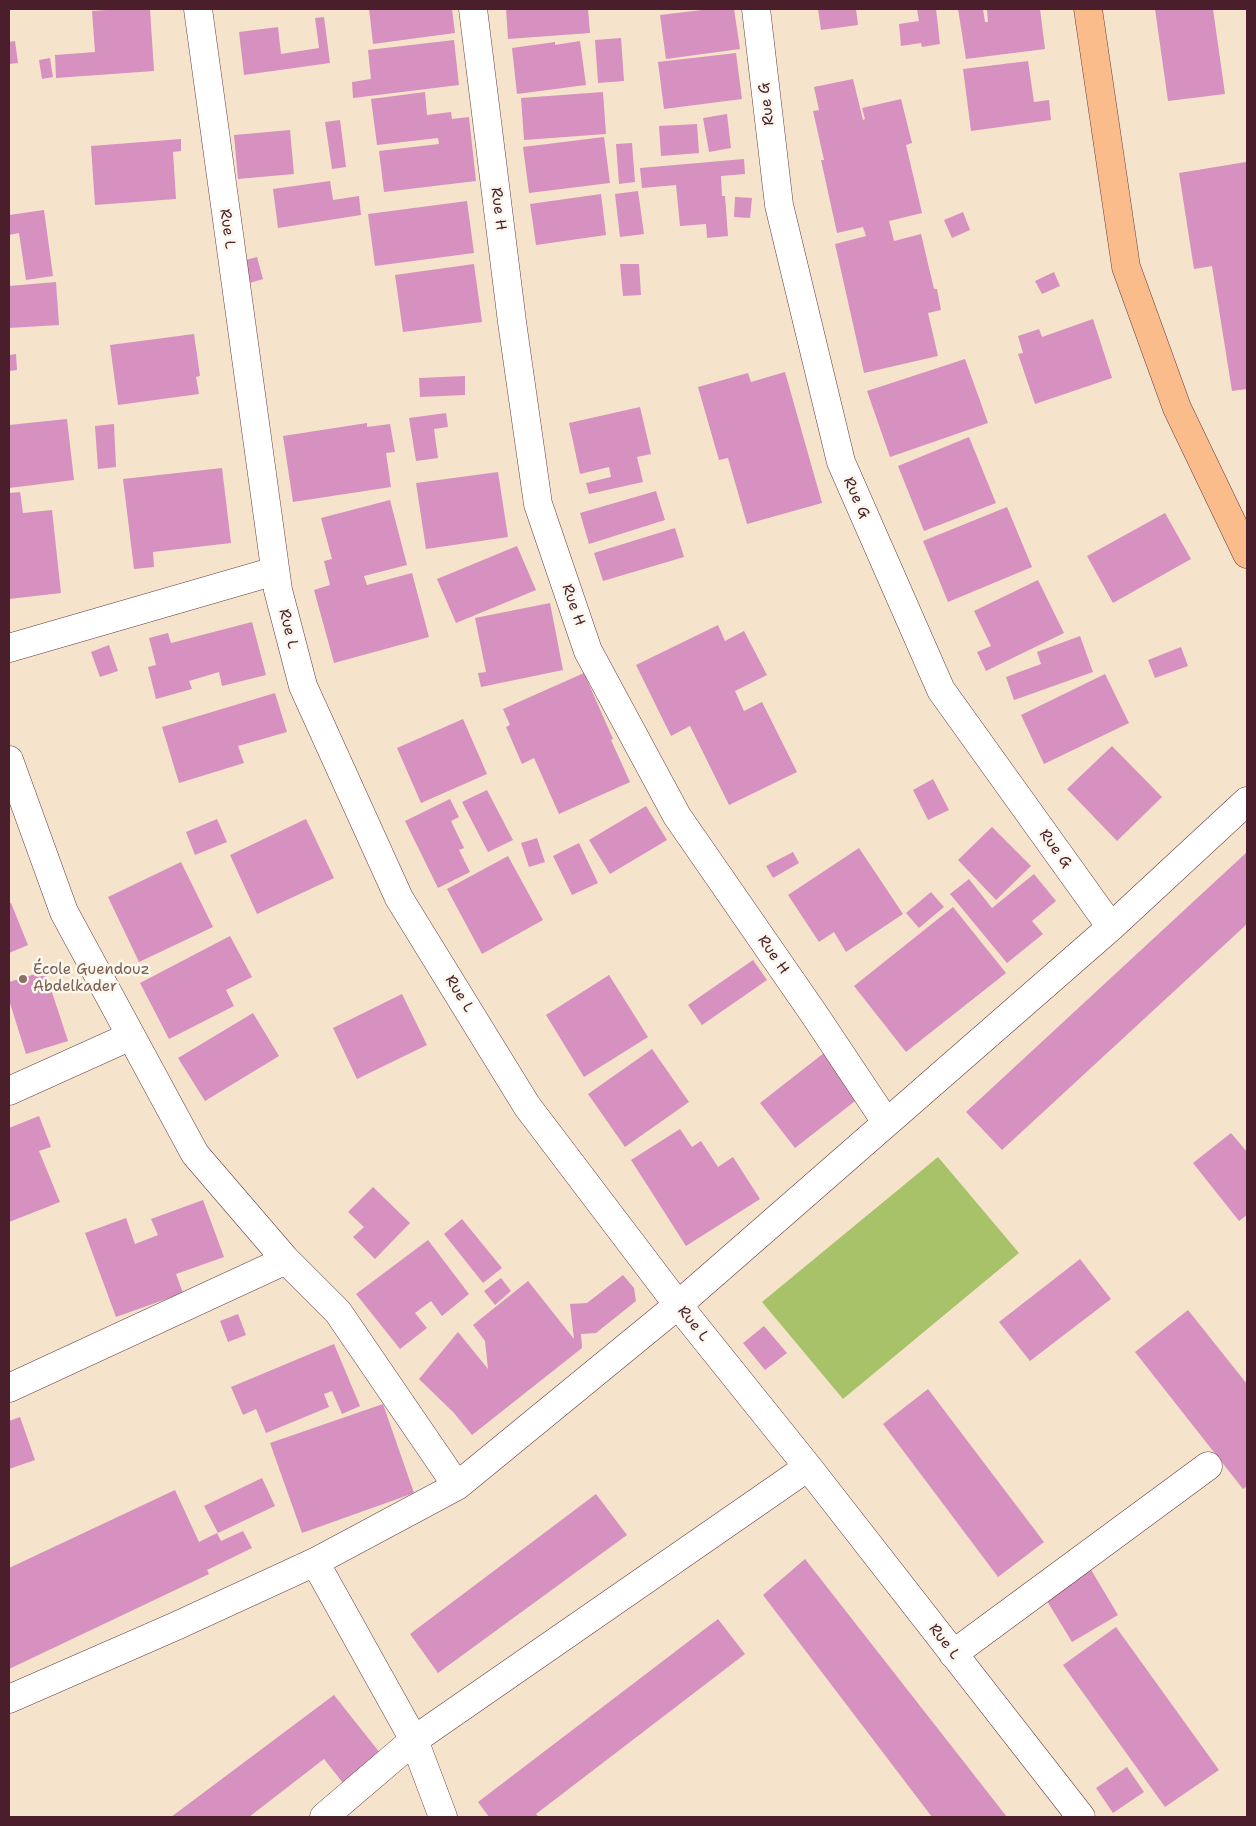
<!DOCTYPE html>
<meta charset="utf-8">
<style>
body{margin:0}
#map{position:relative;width:1256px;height:1826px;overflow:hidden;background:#f6e3cb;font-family:"Shantell Sans",sans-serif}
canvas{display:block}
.frame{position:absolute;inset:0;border:10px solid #4a1f2b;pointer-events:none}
</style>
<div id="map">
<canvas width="1256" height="1826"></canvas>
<div class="frame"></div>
</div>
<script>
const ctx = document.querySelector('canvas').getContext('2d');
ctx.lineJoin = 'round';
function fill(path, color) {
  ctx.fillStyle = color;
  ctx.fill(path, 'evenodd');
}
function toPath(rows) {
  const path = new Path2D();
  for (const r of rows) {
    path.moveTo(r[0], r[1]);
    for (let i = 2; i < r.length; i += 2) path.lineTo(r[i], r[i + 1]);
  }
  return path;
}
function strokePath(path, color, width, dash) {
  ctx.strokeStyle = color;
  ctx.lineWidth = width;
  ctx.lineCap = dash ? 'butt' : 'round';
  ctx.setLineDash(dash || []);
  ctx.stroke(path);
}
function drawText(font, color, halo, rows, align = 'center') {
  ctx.font = font + ' "Shantell Sans",sans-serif';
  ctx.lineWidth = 5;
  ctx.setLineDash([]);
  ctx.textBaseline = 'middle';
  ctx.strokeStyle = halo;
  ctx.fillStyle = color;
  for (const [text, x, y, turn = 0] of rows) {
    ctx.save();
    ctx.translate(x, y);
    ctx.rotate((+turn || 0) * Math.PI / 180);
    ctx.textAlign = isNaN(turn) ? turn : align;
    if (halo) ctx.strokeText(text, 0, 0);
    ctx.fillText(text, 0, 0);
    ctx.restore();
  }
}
fill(toPath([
 [938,1157,1019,1253,843,1399,762,1302]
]), '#a7c269');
fill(toPath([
 [122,9,150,9,154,71,56,78,55,55,95,52,92,11],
 [369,9,452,9,455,33,373,44],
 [506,9,588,9,590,33,508,39],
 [710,9,734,9,740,49,666,59,660,15],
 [818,9,856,9,858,25,821,30],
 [917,9,936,9,940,44,922,47,921,43,901,46,899,24,919,21],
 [958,9,983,9,985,22,988,22,987,10,1040,9,1045,49,966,59],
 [1155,9,1213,9,1225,94,1168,101],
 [324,17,330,63,244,75,239,32,278,27,281,54,319,48,315,18],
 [621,38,624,81,598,83,595,40],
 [454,40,459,85,353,98,352,82,371,79,368,50],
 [15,41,18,63,9,64,9,42],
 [580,41,586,85,517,94,512,48,555,42,555,45],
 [736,53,742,99,664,109,658,62],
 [50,58,53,77,42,79,39,60],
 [1028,61,1034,102,1049,100,1051,120,971,131,963,69],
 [853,79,863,120,865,119,862,108,901,99,912,143,906,145,922,213,889,221,894,241,921,234,934,289,937,289,941,310,928,313,938,356,864,373,835,244,866,236,863,227,837,233,821,160,824,160,813,111,819,110,814,87],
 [425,92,427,115,451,112,452,119,469,117,476,181,384,192,379,151,439,144,438,138,377,145,371,99],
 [603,92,606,134,524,140,521,98],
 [727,114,731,148,709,152,703,118],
 [340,120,346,167,332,169,325,122],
 [697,124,699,153,661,156,659,126],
 [290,130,294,174,238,179,234,135],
 [604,137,610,183,529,193,523,147],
 [181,139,181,151,173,152,176,199,95,205,91,146],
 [632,143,635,182,619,184,616,144],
 [744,159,745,174,721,176,722,196,725,196,728,236,707,238,706,224,680,226,676,185,642,188,640,168],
 [1246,162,1247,389,1232,391,1212,266,1194,269,1179,173],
 [330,181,333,200,359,196,361,215,278,228,273,189],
 [638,191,644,234,620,237,615,194],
 [601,194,606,235,536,245,530,204],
 [735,197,752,198,750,218,734,217],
 [467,201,474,253,375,266,368,214],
 [44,210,53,276,26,280,19,233,9,235,9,215],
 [963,212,970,230,952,238,944,220],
 [257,257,263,279,243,285,237,262],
 [474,264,482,322,403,332,395,275],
 [620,264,639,264,641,295,623,296],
 [1054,272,1060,286,1042,294,1035,281],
 [56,282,59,325,9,328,9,286],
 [1093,319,1112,378,1035,404,1018,354,1023,353,1018,336,1039,329,1042,337],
 [194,334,200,376,196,377,199,394,118,405,110,345],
 [16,354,17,370,9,371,9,355],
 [965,359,988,423,890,457,867,391],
 [785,372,822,503,747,524,728,458,719,460,698,387,748,373,751,382],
 [465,376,465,395,420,397,419,378],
 [640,407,651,454,637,457,643,482,589,494,586,483,611,477,609,467,580,474,569,423],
 [446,413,448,427,434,429,438,458,416,461,409,418],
 [67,419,74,480,9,488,9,425],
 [367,423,367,427,390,424,395,452,386,453,391,487,293,502,283,436],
 [114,424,116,467,98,469,95,426],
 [969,437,996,503,924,531,898,466],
 [222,468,231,543,153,552,154,567,134,569,123,479],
 [498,472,508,537,426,549,416,483],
 [656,491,665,520,589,544,580,513],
 [20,492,23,513,52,510,61,593,9,599,9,493],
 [390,500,407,565,364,576,367,585,412,573,429,637,334,663,314,590,330,585,324,561,332,559,321,518],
 [1007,507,1032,567,948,602,923,541],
 [1165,513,1191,559,1113,603,1087,556],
 [675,528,684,557,603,581,594,553],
 [517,546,536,590,456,623,437,579],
 [1038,580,1064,633,986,671,977,652,991,646,974,611],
 [550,603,563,670,481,687,478,673,486,672,475,618],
 [252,622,266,675,222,686,219,672,189,681,192,689,156,699,148,667,156,665,149,638,168,633,171,643],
 [718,625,725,641,744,631,767,675,735,691,744,711,762,702,797,772,729,805,690,726,671,736,636,665],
 [1080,636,1093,672,1014,700,1006,677,1041,664,1037,652],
 [109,645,118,671,100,677,91,652],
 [1181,647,1188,666,1155,678,1148,660],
 [584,673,613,739,611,740,630,782,559,814,534,758,522,764,506,727,510,725,503,709],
 [1105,674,1129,723,1044,764,1021,715],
 [275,693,287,732,238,746,244,763,179,783,162,727],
 [463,719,487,774,421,803,397,748],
 [1112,746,1162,797,1117,841,1067,789],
 [933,779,949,810,928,820,913,790],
 [487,790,513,840,488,852,462,802],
 [450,799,459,817,451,821,464,848,459,850,470,872,438,888,405,821],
 [646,806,667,840,610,874,589,840],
 [217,819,227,842,195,855,186,832],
 [306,819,334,878,257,914,230,855],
 [992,827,1031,866,996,900,958,860],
 [537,838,545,862,529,867,521,843],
 [579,843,598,883,572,895,553,856],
 [859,848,903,914,846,952,834,932,819,942,788,895],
 [793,852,799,863,773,878,766,866],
 [1247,852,1247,924,1002,1150,966,1112],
 [508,856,543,920,482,954,447,889],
 [181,862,213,927,139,962,108,897],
 [1034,874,1056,901,1032,921,1043,934,1007,963,950,894,969,879,992,908],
 [931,892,944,907,919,928,906,913],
 [11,903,28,945,9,953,9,904],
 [953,907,1006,973,906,1052,854,986],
 [230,936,252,977,226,990,234,1006,169,1039,140,983],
 [753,960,767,980,702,1025,688,1005],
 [45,971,68,1041,26,1054,9,1000,9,982],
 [609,975,648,1037,584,1077,546,1015],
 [402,994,427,1045,357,1079,333,1028],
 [253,1013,279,1056,205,1101,178,1058],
 [652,1049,689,1102,625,1147,588,1094],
 [824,1053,859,1098,795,1148,760,1103],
 [39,1116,51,1147,39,1151,60,1202,9,1222,9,1128],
 [680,1129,692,1147,701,1141,718,1167,733,1157,760,1199,686,1246,631,1160],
 [1231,1133,1247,1152,1247,1215,1239,1221,1193,1163],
 [373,1187,410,1223,375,1259,353,1237,364,1227,348,1212],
 [203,1200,224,1257,176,1274,183,1293,116,1317,85,1233,126,1218,135,1244,158,1235,151,1219],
 [462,1219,502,1268,483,1283,444,1234],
 [428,1240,469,1294,442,1316,431,1301,415,1313,427,1328,400,1349,356,1294],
 [1080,1259,1111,1299,1030,1361,999,1322],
 [623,1275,634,1288,636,1301,596,1333,581,1334,582,1348,472,1435,454,1413,419,1379,458,1332,488,1369,485,1341,473,1325,528,1281,574,1339,570,1304,587,1303],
 [501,1278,511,1291,495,1305,484,1291],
 [1188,1310,1247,1384,1247,1486,1243,1489,1135,1352],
 [238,1314,246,1335,228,1342,220,1321],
 [764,1326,787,1353,765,1370,743,1343],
 [334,1344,360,1406,342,1414,332,1391,324,1394,329,1407,266,1433,256,1409,243,1415,231,1387],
 [928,1389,1044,1542,998,1577,883,1424],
 [383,1404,414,1493,302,1533,270,1443],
 [20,1417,35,1460,9,1469,9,1421],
 [262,1478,275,1506,218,1533,204,1506],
 [175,1490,199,1542,217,1533,221,1541,243,1531,252,1548,207,1570,209,1574,9,1669,9,1568],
 [596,1494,627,1535,438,1673,410,1634],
 [805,1559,1007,1817,932,1817,763,1595],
 [1090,1568,1118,1615,1072,1642,1044,1596],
 [718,1619,745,1654,536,1814,539,1817,489,1817,478,1802],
 [1116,1627,1219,1770,1165,1807,1063,1665],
 [334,1695,380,1753,343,1783,324,1759,249,1817,171,1817],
 [1127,1767,1144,1792,1113,1813,1096,1788]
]), '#d691c0');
const minor = toPath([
 [198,9,278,590,303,686,399,898,527,1106,678,1305,808,1467,1081,1817],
 [473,9,512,322,538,504,588,651,677,816,814,1014,886,1122],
 [756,9,779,205,841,462,941,690,1111,927],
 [9,648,275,571],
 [9,760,64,912,195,1154,286,1260,338,1312,457,1486],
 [9,1091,131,1036],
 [9,1388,286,1260],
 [315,1562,414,1740,443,1817],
 [953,1654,1208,1466],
 [9,1699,176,1626,315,1562,457,1486,678,1305,1111,927,1247,801],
 [324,1817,414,1740,808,1467]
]);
const major = toPath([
 [1088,9,1126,267,1177,408,1247,554]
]);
strokePath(minor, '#643c43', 29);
strokePath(major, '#643c43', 29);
strokePath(minor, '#fff', 28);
strokePath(major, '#fabc8b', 28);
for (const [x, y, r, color] of [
 [23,979,5,"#8d6e63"]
]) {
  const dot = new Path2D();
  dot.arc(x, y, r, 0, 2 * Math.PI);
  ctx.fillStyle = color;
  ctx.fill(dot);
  strokePath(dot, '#fbf7ec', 2);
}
drawText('15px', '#4a1f2b', '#fbf7ec', [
 ["Rue G",767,104,-97],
 ["Rue H",498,209,83],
 ["Rue L",227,229,82],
 ["Rue G",856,498,66],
 ["Rue H",573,605,71],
 ["Rue L",288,629,76],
 ["Rue G",1055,849,54],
 ["Rue H",773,955,55],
 ["Rue L",459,994,58],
 ["Rue L",693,1324,51],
 ["Rue L",944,1642,52]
]);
drawText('15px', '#785e54', '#fbf7ec', [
 ["École Guendouz",33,970],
 ["Abdelkader",33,987]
], 'left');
</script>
